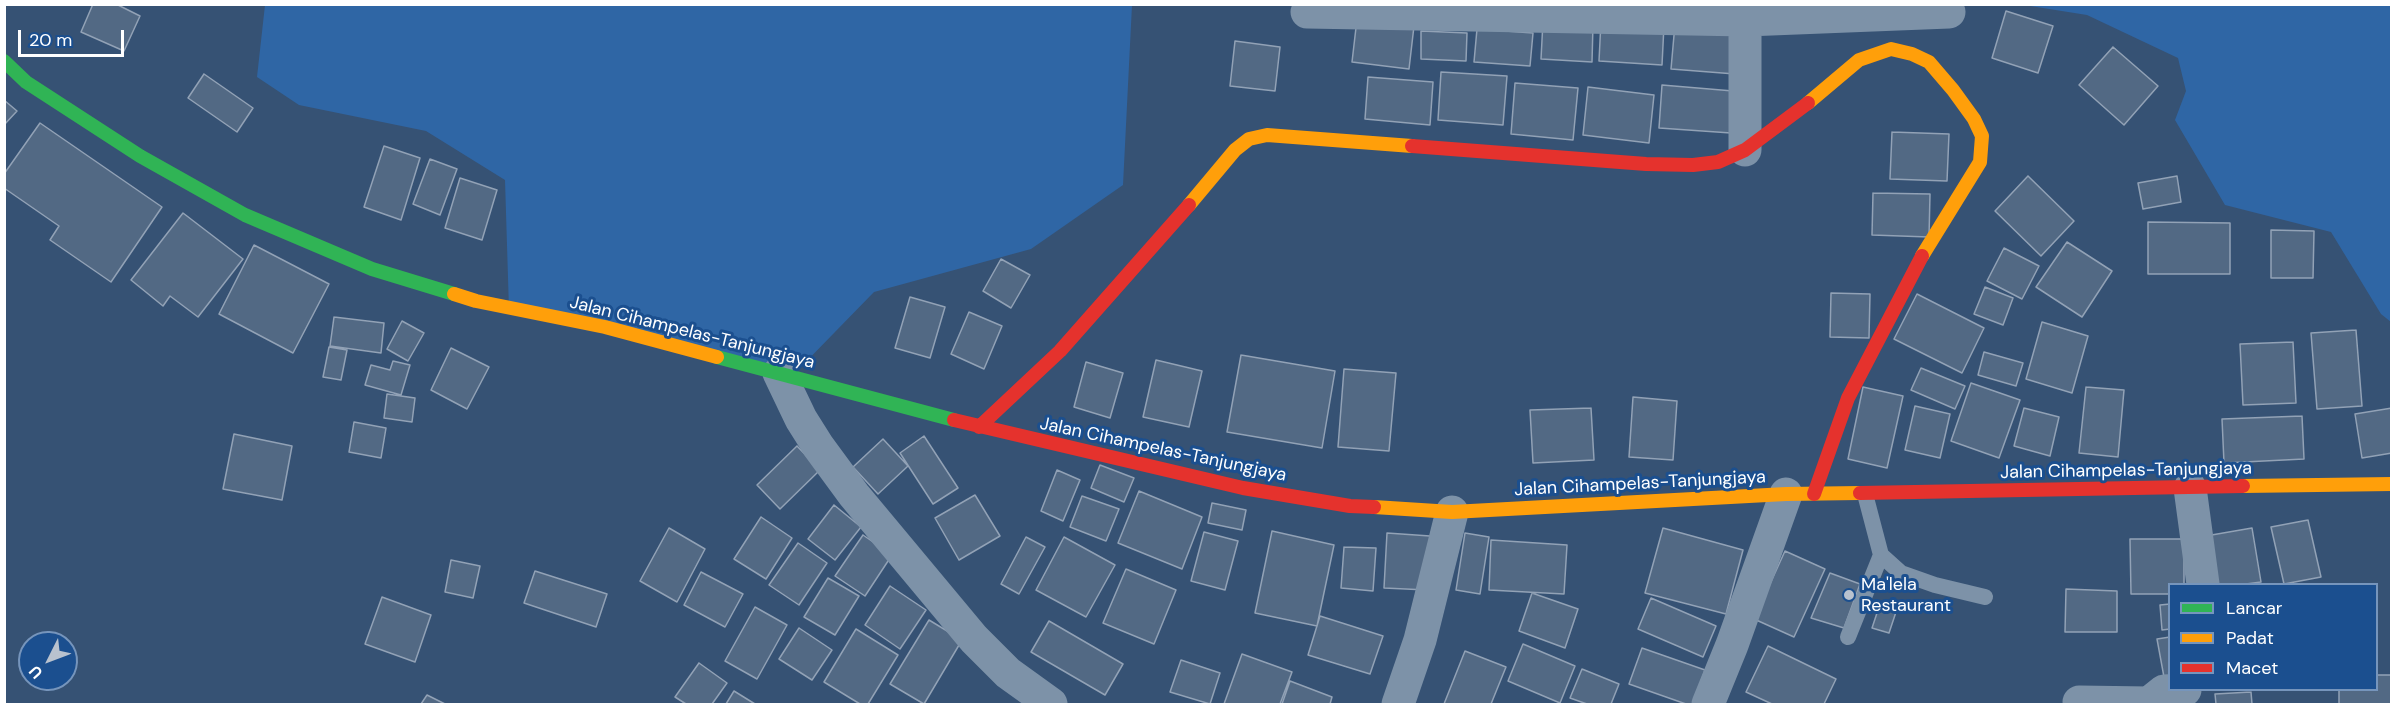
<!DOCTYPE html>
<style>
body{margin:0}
#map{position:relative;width:2396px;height:709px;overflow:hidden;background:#365274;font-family:"DM Sans",sans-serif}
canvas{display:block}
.frame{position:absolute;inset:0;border:6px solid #fff;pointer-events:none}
.legend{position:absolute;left:2168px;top:583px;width:210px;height:108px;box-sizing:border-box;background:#1b4f8f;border:2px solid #7695bc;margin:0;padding:8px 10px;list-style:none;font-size:18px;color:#fff}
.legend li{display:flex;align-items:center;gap:12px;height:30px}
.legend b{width:30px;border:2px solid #7695bc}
.north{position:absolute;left:18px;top:631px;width:60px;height:60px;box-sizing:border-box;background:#1b4f8f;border:2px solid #7695bc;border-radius:50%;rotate:228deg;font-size:16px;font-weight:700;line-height:24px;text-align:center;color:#fff}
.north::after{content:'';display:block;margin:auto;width:21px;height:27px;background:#b9c2ce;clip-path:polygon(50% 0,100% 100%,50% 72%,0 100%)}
.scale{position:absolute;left:18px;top:30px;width:106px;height:27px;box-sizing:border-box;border:3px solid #fff;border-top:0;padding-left:8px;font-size:18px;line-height:21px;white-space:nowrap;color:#fff;-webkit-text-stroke:4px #1b4f8f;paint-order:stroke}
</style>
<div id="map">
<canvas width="2396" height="709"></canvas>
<div class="frame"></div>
<ul class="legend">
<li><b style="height:8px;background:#30b455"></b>Lancar</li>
<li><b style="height:8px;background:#ff9f0a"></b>Padat</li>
<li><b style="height:8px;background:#e5322d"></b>Macet</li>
</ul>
<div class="north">U</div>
<div class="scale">20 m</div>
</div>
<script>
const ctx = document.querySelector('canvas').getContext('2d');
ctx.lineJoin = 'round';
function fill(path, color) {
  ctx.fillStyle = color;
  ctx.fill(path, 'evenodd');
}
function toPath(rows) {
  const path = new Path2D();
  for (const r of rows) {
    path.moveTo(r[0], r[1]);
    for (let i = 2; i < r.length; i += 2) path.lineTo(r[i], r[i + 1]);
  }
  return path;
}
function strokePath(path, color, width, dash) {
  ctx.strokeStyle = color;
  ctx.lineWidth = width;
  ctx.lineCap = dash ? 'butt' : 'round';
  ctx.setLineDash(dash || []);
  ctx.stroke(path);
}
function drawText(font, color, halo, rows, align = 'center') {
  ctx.font = font + ' "DM Sans",sans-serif';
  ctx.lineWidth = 6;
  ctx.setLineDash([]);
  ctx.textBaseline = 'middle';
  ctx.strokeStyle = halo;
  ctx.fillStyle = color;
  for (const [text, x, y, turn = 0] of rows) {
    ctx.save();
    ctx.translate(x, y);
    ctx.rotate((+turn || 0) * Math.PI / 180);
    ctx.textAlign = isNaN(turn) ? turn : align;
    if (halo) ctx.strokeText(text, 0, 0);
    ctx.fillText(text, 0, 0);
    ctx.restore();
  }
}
fill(toPath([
 [265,5,1132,5,1123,185,1031,249,874,292,795,373,509,310,505,180,426,131,299,105,257,77],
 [2024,5,2391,5,2391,322,2381,314,2331,232,2225,205,2175,120,2186,91,2178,58,2087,15]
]), '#2f66a5');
const building = toPath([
 [93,4,116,4,140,16,124,51,81,32,93,4],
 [2006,11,2053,26,2038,73,1992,58,2006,11],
 [1357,19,1414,26,1409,69,1352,62,1357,19],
 [1543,21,1593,24,1592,62,1541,59,1543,21],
 [1601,21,1664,25,1662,65,1599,61,1601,21],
 [1675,24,1738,30,1735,74,1671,69,1675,24],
 [1477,29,1533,33,1530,66,1474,62,1477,29],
 [1421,31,1467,33,1466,61,1421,59,1421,31],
 [1235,41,1280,47,1275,91,1230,86,1235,41],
 [2113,47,2158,86,2124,125,2079,85,2113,47],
 [1441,72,1507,76,1503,125,1438,120,1441,72],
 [204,74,253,108,237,132,188,98,204,74],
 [1368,77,1433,82,1430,125,1365,119,1368,77],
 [1515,83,1578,88,1573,140,1511,134,1515,83],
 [1662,85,1733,91,1731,133,1659,128,1662,85],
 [1588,87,1654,95,1649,143,1583,135,1588,87],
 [4,100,17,111,4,125,4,100],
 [40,123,162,207,111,282,50,240,59,226,4,188,4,174,40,123],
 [1892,132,1949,134,1947,181,1890,179,1892,132],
 [384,146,420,158,401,220,364,207,384,146],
 [430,159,457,169,440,215,413,204,430,159],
 [2028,176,2074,221,2041,256,1995,211,2028,176],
 [2177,176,2181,202,2143,209,2138,183,2177,176],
 [460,178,497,190,482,240,445,228,460,178],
 [1873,193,1930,194,1929,237,1872,235,1873,193],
 [183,213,243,259,198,317,170,296,163,306,131,280,183,213],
 [2148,222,2230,223,2230,274,2148,274,2148,222],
 [2271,230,2314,231,2313,278,2271,278,2271,230],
 [2067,242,2112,271,2082,317,2036,287,2067,242],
 [254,245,329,284,293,353,219,314,254,245],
 [2004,248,2039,266,2022,299,1987,281,2004,248],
 [1001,259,1030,275,1011,308,983,291,1001,259],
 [1985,287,2013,298,2003,325,1974,314,1985,287],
 [1831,293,1870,294,1869,338,1830,337,1831,293],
 [1917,294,1984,328,1962,373,1894,339,1917,294],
 [910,297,945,307,930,358,895,348,910,297],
 [969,312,1002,326,984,369,951,354,969,312],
 [334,317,384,323,381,353,330,346,334,317],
 [402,321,424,333,408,361,387,349,402,321],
 [2042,322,2088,336,2072,393,2026,379,2042,322],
 [2356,330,2362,406,2317,409,2311,333,2356,330],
 [2293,342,2296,403,2243,405,2240,344,2293,342],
 [329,347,347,350,341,380,323,377,329,347],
 [451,348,489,367,467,409,431,390,451,348],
 [1984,352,2023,363,2016,386,1978,375,1984,352],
 [1241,355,1335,371,1322,448,1227,432,1241,355],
 [1156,360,1202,371,1189,427,1143,417,1156,360],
 [393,361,410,365,401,395,365,385,371,365,390,370,393,361],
 [1086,362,1123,373,1110,418,1074,407,1086,362],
 [1921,368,1965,386,1955,409,1911,390,1921,368],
 [1344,369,1396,373,1389,451,1338,447,1344,369],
 [1971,383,2020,400,1999,458,1951,441,1971,383],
 [1863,387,1903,396,1887,468,1848,459,1863,387],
 [2086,387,2124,390,2118,457,2079,453,2086,387],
 [387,394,415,398,412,422,384,418,387,394],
 [1633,397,1677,401,1673,460,1629,457,1633,397],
 [1915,406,1950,414,1940,458,1905,450,1915,406],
 [1591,408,1594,460,1533,463,1530,410,1591,408],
 [2024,408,2059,417,2050,456,2014,446,2024,408],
 [2392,408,2392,453,2362,458,2355,414,2392,408],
 [2302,416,2304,459,2224,463,2222,419,2302,416],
 [354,422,386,428,381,458,349,452,354,422],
 [234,434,292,446,282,500,223,489,234,434],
 [924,436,958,488,933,504,900,453,924,436],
 [883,439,908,466,878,494,853,467,883,439],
 [797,446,820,470,780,509,757,485,797,446],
 [1100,465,1134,478,1124,502,1091,488,1100,465],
 [1057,470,1080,480,1063,521,1041,511,1057,470],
 [1139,491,1202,517,1182,569,1118,543,1139,491],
 [975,495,1000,536,959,560,935,518,975,495],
 [1082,496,1119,509,1106,541,1070,527,1082,496],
 [1212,503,1246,510,1242,530,1208,523,1212,503],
 [834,505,861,527,835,560,808,539,834,505],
 [761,517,792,538,766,579,734,559,761,517],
 [2308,520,2321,577,2284,584,2271,527,2308,520],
 [669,528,705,549,677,602,640,581,669,528],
 [1663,528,1743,550,1726,614,1645,593,1663,528],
 [2252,528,2261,582,2246,584,2208,584,2200,537,2252,528],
 [1272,531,1334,545,1317,626,1255,613,1272,531],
 [1204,532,1238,541,1225,590,1191,581,1204,532],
 [1387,533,1430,536,1427,590,1384,588,1387,533],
 [1465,533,1489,537,1480,594,1456,590,1465,533],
 [863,535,892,555,865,596,835,576,863,535],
 [1026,537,1045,547,1019,594,1001,584,1026,537],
 [1064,537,1115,565,1086,617,1036,590,1064,537],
 [2130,539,2184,539,2184,584,2170,584,2170,594,2131,594,2130,539],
 [1491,540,1567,545,1564,594,1489,590,1491,540],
 [798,543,827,563,799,605,769,585,798,543],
 [1344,547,1376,548,1373,591,1341,588,1344,547],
 [1785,551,1825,569,1794,637,1754,619,1785,551],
 [451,560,480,566,473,598,445,592,451,560],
 [1126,569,1176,590,1154,644,1103,623,1126,569],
 [535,571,607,594,596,627,524,603,535,571],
 [701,572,743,594,725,627,684,605,701,572],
 [1830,573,1860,584,1844,628,1811,618,1830,573],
 [828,578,859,596,835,635,804,617,828,578],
 [890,586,926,610,900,649,865,625,890,586],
 [2066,589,2117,591,2117,632,2065,632,2066,589],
 [1532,593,1578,609,1565,648,1519,631,1532,593],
 [382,597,431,615,415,662,365,644,382,597],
 [1651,598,1716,626,1703,657,1638,629,1651,598],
 [1880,604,1897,609,1889,633,1872,628,1880,604],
 [2170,604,2170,629,2162,630,2160,605,2170,604],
 [755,607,787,625,757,679,725,661,755,607],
 [1320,616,1383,636,1370,674,1308,655,1320,616],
 [929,620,962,640,924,704,890,684,929,620],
 [1049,621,1123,664,1105,695,1031,652,1049,621],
 [799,628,832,650,812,680,779,659,799,628],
 [856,629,898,655,868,704,860,704,824,682,856,629],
 [2170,637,2170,687,2166,688,2157,639,2170,637],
 [1523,644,1575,666,1560,703,1508,681,1523,644],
 [1768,646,1836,679,1824,704,1772,704,1746,692,1768,646],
 [1642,648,1705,670,1693,704,1686,704,1629,684,1642,648],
 [1465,651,1506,667,1491,704,1444,704,1465,651],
 [1242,654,1292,672,1280,704,1224,704,1242,654],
 [1181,660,1220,673,1210,704,1170,692,1181,660],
 [699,663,727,683,712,704,686,704,675,697,699,663],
 [1582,669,1619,684,1611,704,1587,704,1570,698,1582,669],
 [2376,675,2392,675,2392,704,2339,704,2339,690,2376,690,2376,675],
 [1290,681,1332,697,1330,704,1282,704,1290,681],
 [734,691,755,704,726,704,734,691],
 [2251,692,2252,704,2216,704,2215,694,2251,692],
 [427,695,445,704,421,704,427,695]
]);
fill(building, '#526984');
strokePath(building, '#92a2b6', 1.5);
strokePath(toPath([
 [1865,494,1881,555,1901,573,1935,585,1985,597],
 [1848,637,1881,555]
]), '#7d92a8', 16);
strokePath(toPath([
 [1745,4,1745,150],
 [1307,12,1746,20,1949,12],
 [779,373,801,419,818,446,854,495,974,639,1008,673,1051,704],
 [2190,488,2203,584],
 [2079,702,2149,703,2164,691,2185,690],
 [1398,704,1420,640,1452,512],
 [1708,704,1732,645,1786,494]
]), '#7d92a8', 33);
strokePath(toPath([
 [4,61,26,82,140,156,245,215,372,269,454,294],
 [717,357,954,420]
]), '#30b455', 14);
strokePath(toPath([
 [1808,103,1859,60,1891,49,1912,54,1929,62,1953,90,1974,119,1982,136,1980,162,1922,256],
 [1189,205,1235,150,1249,139,1267,135,1412,146],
 [454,294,476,301,605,327,717,357],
 [2243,486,2392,484],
 [1374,507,1452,512,1786,494,1860,493]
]), '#ff9f0a', 14);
strokePath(toPath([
 [1412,146,1646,164,1693,165,1718,162,1745,150,1808,103],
 [954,420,1243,488,1350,506,1374,507],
 [979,427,1060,351,1189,205],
 [1860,493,2243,486],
 [1814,494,1848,398,1922,256]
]), '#e5322d', 14);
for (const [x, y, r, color] of [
 [1849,595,6,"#b9c2ce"]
]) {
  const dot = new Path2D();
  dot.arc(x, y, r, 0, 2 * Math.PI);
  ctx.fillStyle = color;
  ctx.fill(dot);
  strokePath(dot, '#1b4f8f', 2);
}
drawText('18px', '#fff', '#1b4f8f', [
 ["Jalan Cihampelas-Tanjungjaya",692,333,14],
 ["Jalan Cihampelas-Tanjungjaya",1163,450,12],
 ["Jalan Cihampelas-Tanjungjaya",2126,471,-1],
 ["Jalan Cihampelas-Tanjungjaya",1640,484,-3]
]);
drawText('18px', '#fff', '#1b4f8f', [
 ["Ma'lela",1861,585],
 ["Restaurant",1861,606]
], 'left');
</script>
